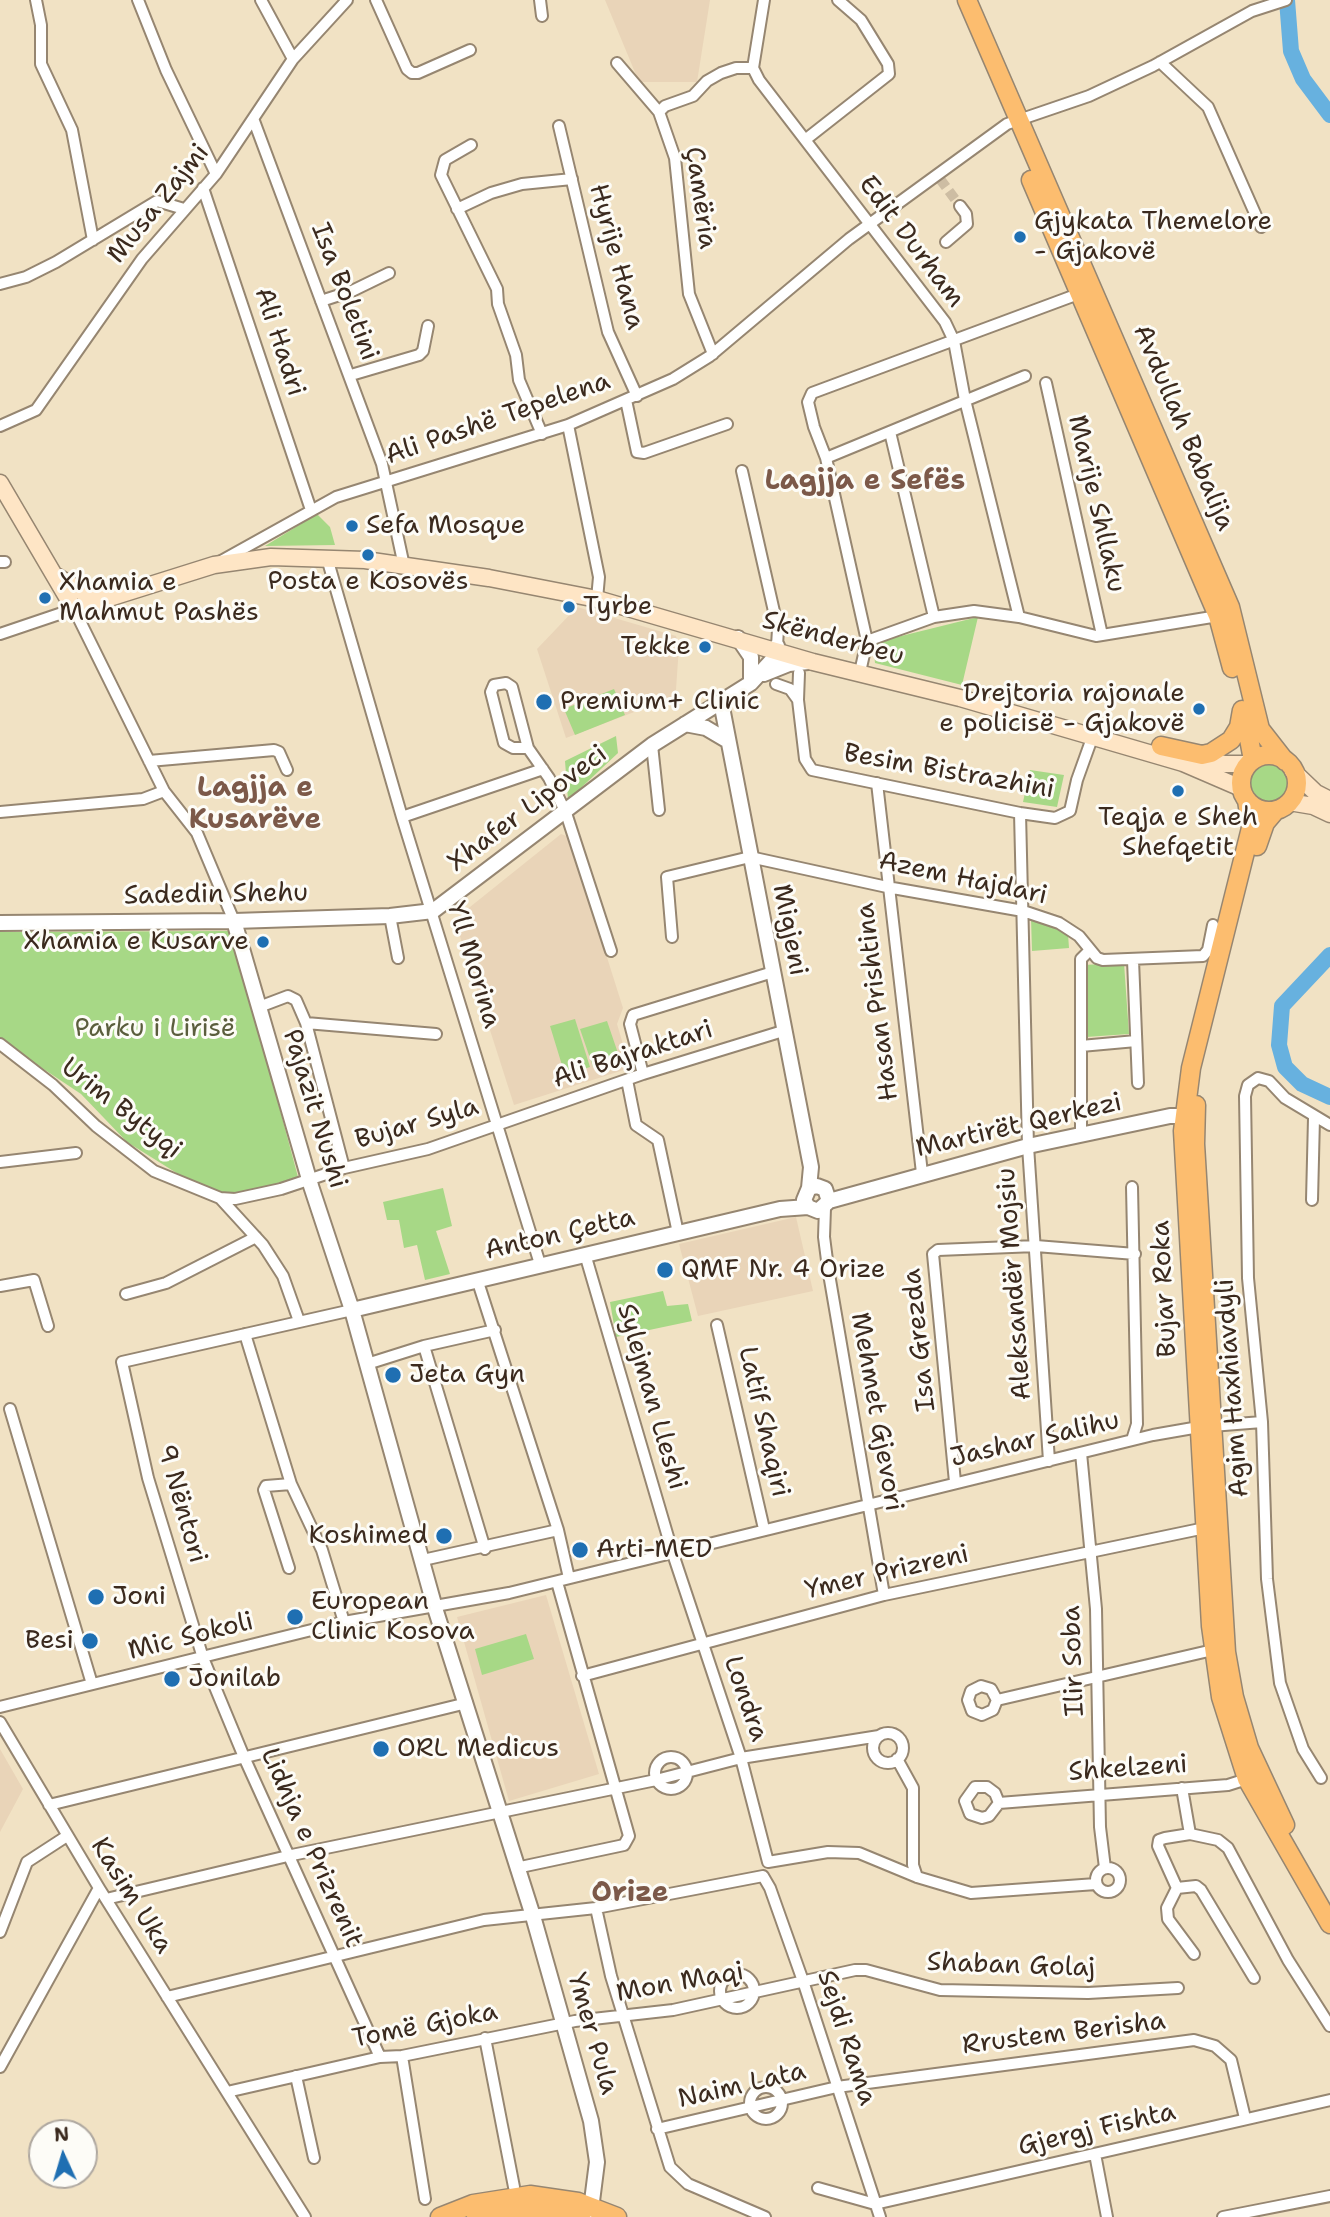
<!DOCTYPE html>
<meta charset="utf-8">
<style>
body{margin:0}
#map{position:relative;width:1330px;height:2217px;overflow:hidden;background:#f1e2c4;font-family:"Shantell Sans",sans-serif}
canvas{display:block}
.north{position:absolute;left:28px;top:2119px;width:70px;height:70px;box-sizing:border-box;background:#fdfcf7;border:2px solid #afa8a0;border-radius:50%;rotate:356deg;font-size:19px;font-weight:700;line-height:28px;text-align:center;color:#3b2a1e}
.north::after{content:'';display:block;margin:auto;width:24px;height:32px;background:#1f6fb2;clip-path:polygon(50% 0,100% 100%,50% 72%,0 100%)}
</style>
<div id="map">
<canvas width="1330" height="2217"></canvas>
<div class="north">N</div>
</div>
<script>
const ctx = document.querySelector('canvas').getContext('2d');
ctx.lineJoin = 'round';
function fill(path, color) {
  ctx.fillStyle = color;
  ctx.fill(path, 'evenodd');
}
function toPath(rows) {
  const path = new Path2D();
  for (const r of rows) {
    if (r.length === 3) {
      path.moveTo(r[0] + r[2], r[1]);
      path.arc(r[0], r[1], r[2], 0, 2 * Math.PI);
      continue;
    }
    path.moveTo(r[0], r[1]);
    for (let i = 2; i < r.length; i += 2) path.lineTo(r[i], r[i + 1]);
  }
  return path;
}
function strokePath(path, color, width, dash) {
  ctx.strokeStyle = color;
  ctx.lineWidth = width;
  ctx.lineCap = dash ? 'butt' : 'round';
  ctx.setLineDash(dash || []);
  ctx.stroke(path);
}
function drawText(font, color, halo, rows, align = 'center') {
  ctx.font = font + ' "Shantell Sans",sans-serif';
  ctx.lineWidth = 6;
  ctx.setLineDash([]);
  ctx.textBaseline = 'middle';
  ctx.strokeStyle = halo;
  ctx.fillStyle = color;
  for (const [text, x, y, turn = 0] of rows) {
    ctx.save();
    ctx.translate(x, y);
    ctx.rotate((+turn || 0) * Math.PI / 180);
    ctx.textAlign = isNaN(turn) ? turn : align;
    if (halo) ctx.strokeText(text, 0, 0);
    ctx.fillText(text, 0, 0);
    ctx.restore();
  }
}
fill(toPath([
 [605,0,710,0,697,82,639,82],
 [577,607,676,636,679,646,675,704,650,706,566,738,537,649],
 [561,834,569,837,623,1008,617,1024,630,1068,514,1105,456,924,460,915],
 [796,1217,813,1291,698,1316,679,1244],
 [546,1595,599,1774,509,1801,457,1617],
 [0,1749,23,1789,0,1832]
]), '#e9d4b8');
fill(toPath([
 [317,514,330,527,335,545,265,546],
 [978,617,962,685,875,663,873,643],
 [614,689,625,715,575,735,564,709],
 [616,736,618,753,568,800,565,761],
 [1269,783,19],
 [1030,770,1064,775,1057,807,1023,802],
 [1031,918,1051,924,1068,934,1069,948,1032,951],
 [232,931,298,1177,256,1194,207,1192,127,1142,81,1094,0,1040,0,932],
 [1124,963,1129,1034,1086,1037,1083,965],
 [575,1019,590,1067,565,1075,550,1026],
 [607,1021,620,1059,593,1067,580,1029],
 [443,1188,452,1226,436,1231,450,1274,425,1280,417,1245,404,1248,399,1220,387,1220,383,1202],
 [663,1291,667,1306,688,1304,692,1321,616,1337,610,1302],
 [526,1634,534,1659,482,1675,475,1649]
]), '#a7d886');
strokePath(toPath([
 [1287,0,1291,51,1303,79,1330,115],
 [1330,955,1282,1006,1279,1045,1285,1067,1302,1084,1330,1097]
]), '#67b1df', 16);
strokePath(toPath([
 [940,179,960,206]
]), '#cdbda3', 10, [10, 5]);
const minor = toPath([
 [36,0,41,25,41,64,72,130,93,240],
 [138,0,166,70,216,174],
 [261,0,293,59],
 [376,0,407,69,412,73,418,73,470,50],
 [540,0,542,16],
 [764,0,753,68,759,80,945,322,954,341,965,400,1019,617],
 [1160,62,1208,107,1261,227],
 [617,63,659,112],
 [254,121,382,464,404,566],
 [559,126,608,332,637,396],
 [805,140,889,74,888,64,861,20,838,0],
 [471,145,445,160,441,175,497,289,498,304,516,355,519,380,542,434],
 [203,188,311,510],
 [457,209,491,193,522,184,572,179],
 [946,242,967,224,966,214,960,206],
 [0,284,26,277,56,262,157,201,184,209],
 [321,301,352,291,389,273],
 [713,354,689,294,675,158,659,112,665,106,693,96,707,81,721,73,736,68,753,68],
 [351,375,419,355,423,351,428,326],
 [1046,383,1102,635],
 [626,400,637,452,644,453,727,424],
 [568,425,599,577,597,599],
 [0,426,36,410,142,259,216,174,293,59,347,0],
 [890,432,934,617],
 [826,458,1025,376],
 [742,471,778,629,777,646],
 [327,558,402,817,540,1264],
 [221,561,336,497,568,425,673,379,710,356,849,239,1007,124,1089,96,1153,66,1252,11,1286,0],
 [0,562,5,562],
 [0,634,74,609,164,791,197,833,234,921],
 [867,641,934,617,974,611,1019,617,1096,636,1218,616],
 [860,672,867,641,826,458,814,427,808,402,812,393,1081,293],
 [799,673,798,700,805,759,812,770,1020,813,1055,818,1070,811,1077,780,1096,727],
 [776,684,790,689,798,700],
 [652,745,659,810],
 [528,748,513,748,504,743,491,692,494,685,506,683,512,687,528,748,549,778,566,813,611,951],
 [149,761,274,750,279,752,287,770],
 [877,783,922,1173],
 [0,812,143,799,164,791],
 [1020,813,1028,1146,1049,1461],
 [402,817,543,769],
 [390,916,398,958],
 [672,937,667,877,750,857,887,887,1023,911,1059,923,1079,936,1097,958,1103,960,1203,956,1208,950,1213,925],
 [1133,960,1138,1083],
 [259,1007,288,996,296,1000,306,1023,344,1168],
 [306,1023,436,1034],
 [0,1044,53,1085,96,1126,154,1171,220,1198,263,1245,283,1276,299,1321],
 [1081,1046,1136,1041],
 [643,1074,630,1024,633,1015,773,972],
 [627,1080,636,1125,658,1140,678,1233],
 [1081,1136,1081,959,1090,950],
 [0,1162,76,1153],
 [220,1198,235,1199,281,1189,344,1168,428,1149,643,1074,783,1031],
 [1312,1200,1314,1118],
 [825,1208,824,1237,828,1268,884,1595],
 [585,1254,673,1554,741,1758,768,1862,828,1852,859,1853,917,1877,971,1893,1096,1884],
 [477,1279,558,1530,569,1578],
 [0,1286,34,1280,48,1326],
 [126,1294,166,1283,256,1237],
 [352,1310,122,1362,148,1478,203,1658,244,1757,380,2057],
 [717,1325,764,1529],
 [245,1334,291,1484,322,1550,344,1622],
 [367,1364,424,1346],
 [10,1409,92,1684],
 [1132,1440,1137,1424,1132,1187],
 [1081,1453,1096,1609,1100,1827,1105,1868],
 [955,1482,933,1254,938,1250,1036,1246,1135,1254],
 [485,1549,424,1346,495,1330],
 [423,1560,558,1530],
 [289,1568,264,1490,266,1486,291,1484],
 [582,1676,884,1595,1205,1528],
 [997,1700,993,1710,982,1715,972,1711,968,1700,971,1691,981,1686,991,1689,997,1700,1213,1650],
 [0,1707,344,1622,509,1593,1153,1435,1199,1427,1262,1422],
 [0,1722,99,1888,305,2217],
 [888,1748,15],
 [671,1773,16],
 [897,1759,913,1788,913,1865,917,1877],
 [1321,1778,1303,1749,1280,1683,1267,1579,1262,1422,1248,1278,1245,1096,1248,1085,1258,1078,1269,1081,1285,1098,1330,1125],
 [1182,1788,1190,1834,1218,1840,1228,1848,1288,1960,1330,2026],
 [999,1803,995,1793,987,1787,975,1787,965,1801,970,1814,982,1818,989,1816,999,1803,1228,1785,1250,1778],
 [49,1805,467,1703],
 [1190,1834,1165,1838,1159,1840,1158,1846,1177,1888,1167,1908,1168,1919,1194,1954],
 [1108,1880,12],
 [516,1868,624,1845,629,1836,557,1582],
 [1177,1888,1196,1886,1201,1890,1254,1978],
 [106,1899,292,1855,656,1780,741,1758,879,1736],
 [596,1908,611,1976,670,2167,688,2184,765,2217],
 [0,1932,27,1862,67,1836],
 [737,1991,17],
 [167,1997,484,1920,596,1908,763,1876,770,1888,803,1981,880,2217],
 [485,2038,514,2187],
 [402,2056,425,2199],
 [0,2067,99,1888],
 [296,2076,314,2158],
 [766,2103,16],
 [227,2092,380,2057,402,2056,575,2021,673,2010,855,1970,866,1970,940,1990,1088,1993,1178,1988],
 [657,2129,837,2087,1194,2040,1215,2046,1231,2060,1245,2118],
 [1095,2154,1107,2217],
 [818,2188,875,2204,1330,2100],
 [1223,2217,1330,2196]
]);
const tertiary = toPath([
 [738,638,751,657,751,683],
 [764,674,789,664,808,662],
 [721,702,811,1167,809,1188],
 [685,724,706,728,728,741],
 [234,921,311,1186,352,1310,435,1608,533,1916,591,2121,597,2162,590,2217],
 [0,923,234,921,390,916,433,911,652,745,751,683,773,659,777,646],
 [829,1201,1028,1146,1170,1116,1195,1116],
 [352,1310,780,1209,808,1207,818,1211,829,1201,825,1189,817,1186,809,1188,804,1200,808,1207]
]);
const secondary = toPath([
 [0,483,74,609,214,565,271,557,365,560,489,578,597,599,813,662,960,698,1183,763,1241,788],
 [58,577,82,592,106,598],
 [1196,758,1225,764,1249,764],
 [1293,771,1316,793,1330,800],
 [1289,802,1313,806,1330,814]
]);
const primary = toPath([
 [967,0,1230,607,1260,729,1285,761],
 [1031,180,1218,616,1232,668],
 [1244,712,1253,760],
 [1161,746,1202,755,1211,753,1231,740,1239,727,1242,710],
 [1269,783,28],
 [1247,800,1251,828,1191,1068,1183,1131,1211,1626,1221,1697,1247,1779,1330,1924],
 [1257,846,1265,823,1276,810],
 [1196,1105,1195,1144,1226,1652,1234,1697,1249,1748,1285,1825],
 [440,2217,473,2204,530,2195,578,2202,617,2217],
 [476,2217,529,2210,581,2217]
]);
strokePath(minor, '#968671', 14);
strokePath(tertiary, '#968671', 18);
strokePath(secondary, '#968671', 19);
strokePath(primary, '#968671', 21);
strokePath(minor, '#fff', 10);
strokePath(tertiary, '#fff', 14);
strokePath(secondary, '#fee5c5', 16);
strokePath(primary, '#fcbd6f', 18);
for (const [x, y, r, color] of [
 [1020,237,7,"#1f6fb2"],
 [352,526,7,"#1f6fb2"],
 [368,555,7,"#1f6fb2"],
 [45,598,7,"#1f6fb2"],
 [569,607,7,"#1f6fb2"],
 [705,647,7,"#1f6fb2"],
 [544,702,9,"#1f6fb2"],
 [1199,709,7,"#1f6fb2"],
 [1178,791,7,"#1f6fb2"],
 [263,942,7,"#1f6fb2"],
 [665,1270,9,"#1f6fb2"],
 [393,1375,9,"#1f6fb2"],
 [444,1536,9,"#1f6fb2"],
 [580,1550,9,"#1f6fb2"],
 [96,1597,9,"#1f6fb2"],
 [295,1617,9,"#1f6fb2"],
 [90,1641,9,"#1f6fb2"],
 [172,1679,9,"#1f6fb2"],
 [381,1749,9,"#1f6fb2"]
]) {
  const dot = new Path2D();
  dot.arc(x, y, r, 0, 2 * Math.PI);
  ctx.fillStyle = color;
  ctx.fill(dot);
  strokePath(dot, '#fdfcf7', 2.5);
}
drawText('26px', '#3b2a1e', '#fdfcf7', [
 ["Çamëria",700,198,82],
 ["Musa Zajmi",159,204,-51],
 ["Edit Durham",911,242,53],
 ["Hyrije Hana",616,257,75],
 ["Isa Boletini",344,292,69],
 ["Ali Hadri",279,342,72],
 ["Ali Pashë Tepelena",498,419,-19],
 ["Avdullah Babalija",1183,428,67],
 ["Marije Shllaku",1096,504,77],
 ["Skënderbeu",833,639,15],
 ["Besim Bistrazhini",949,772,10],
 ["Xhafer Lipoveci",528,809,-37],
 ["Azem Hajdari",963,879,12],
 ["Sadedin Shehu",216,895,-1],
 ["Migjeni",789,930,79],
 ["Yll Morina",473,965,73],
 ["Hasan Prishtina",878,1002,-97],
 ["Ali Bajraktari",633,1055,-18],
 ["Urim Bytyqi",121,1109,38],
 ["Pajazit Nushi",314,1109,73],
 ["Bujar Syla",417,1124,-16],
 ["Martirët Qerkezi",1019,1126,-13],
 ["Anton Çetta",560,1235,-13],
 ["Aleksandër Mojsiu",1015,1284,-94],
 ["Bujar Roka",1165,1289,-93],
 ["Isa Grezda",920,1340,-96],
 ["Agim Haxhiavdyli",1233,1388,-94],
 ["Sylejman Lleshi",651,1397,74],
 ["Mehmet Gjevori",876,1412,80],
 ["Latif Shaqiri",763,1422,77],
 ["Jashar Salihu",1035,1440,-13],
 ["9 Nëntori",181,1504,74],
 ["Ymer Prizreni",887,1573,-13],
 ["Mic Sokoli",191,1637,-14],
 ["Ilir Soba",1074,1661,-92],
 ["Londra",745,1699,71],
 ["Shkelzeni",1128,1769,-4],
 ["Lidhja e Prizrenit",311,1848,66],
 ["Kasim Uka",131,1896,58],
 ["Shaban Golaj",1011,1966,2],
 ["Mon Maqi",680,1983,-10],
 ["Tomë Gjoka",425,2026,-11],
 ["Ymer Pula",592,2034,74],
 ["Rrustem Berisha",1064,2034,-7],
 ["Sejdi Rama",846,2038,72],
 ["Naim Lata",742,2086,-13],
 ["Gjergj Fishta",1097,2130,-13]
]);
drawText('26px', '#3b2a1e', '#fdfcf7', [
 ["Gjykata Themelore",1034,222],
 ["- Gjakovë",1034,252],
 ["Sefa Mosque",366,526],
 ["Posta e Kosovës",368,582,"center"],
 ["Xhamia e",59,583],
 ["Mahmut Pashës",59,613],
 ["Tyrbe",583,607],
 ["Tekke",691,647,"right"],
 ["Drejtoria rajonale",1185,694,"right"],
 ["e policisë - Gjakovë",1185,724,"right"],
 ["Premium+ Clinic",560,702],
 ["Teqja e Sheh",1178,818,"center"],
 ["Shefqetit",1178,848,"center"],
 ["Xhamia e Kusarve",249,942,"right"],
 ["QMF Nr. 4 Orize",681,1270],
 ["Jeta Gyn",409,1375],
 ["Koshimed",428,1536,"right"],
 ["Arti-MED",596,1550],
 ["Joni",112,1597],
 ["European",311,1602],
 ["Clinic Kosova",311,1632],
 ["Besi",74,1641,"right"],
 ["Jonilab",188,1679],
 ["ORL Medicus",397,1749]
], 'left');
drawText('26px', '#5b5e3d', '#fdfcf7', [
 ["Parku i Lirisë",155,1029]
]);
drawText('bold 28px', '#7c5949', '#fdfcf7', [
 ["Lagjja e Sefës",865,482],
 ["Lagjja e",255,789],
 ["Kusarëve",255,821],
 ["Orize",630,1894]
]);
</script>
